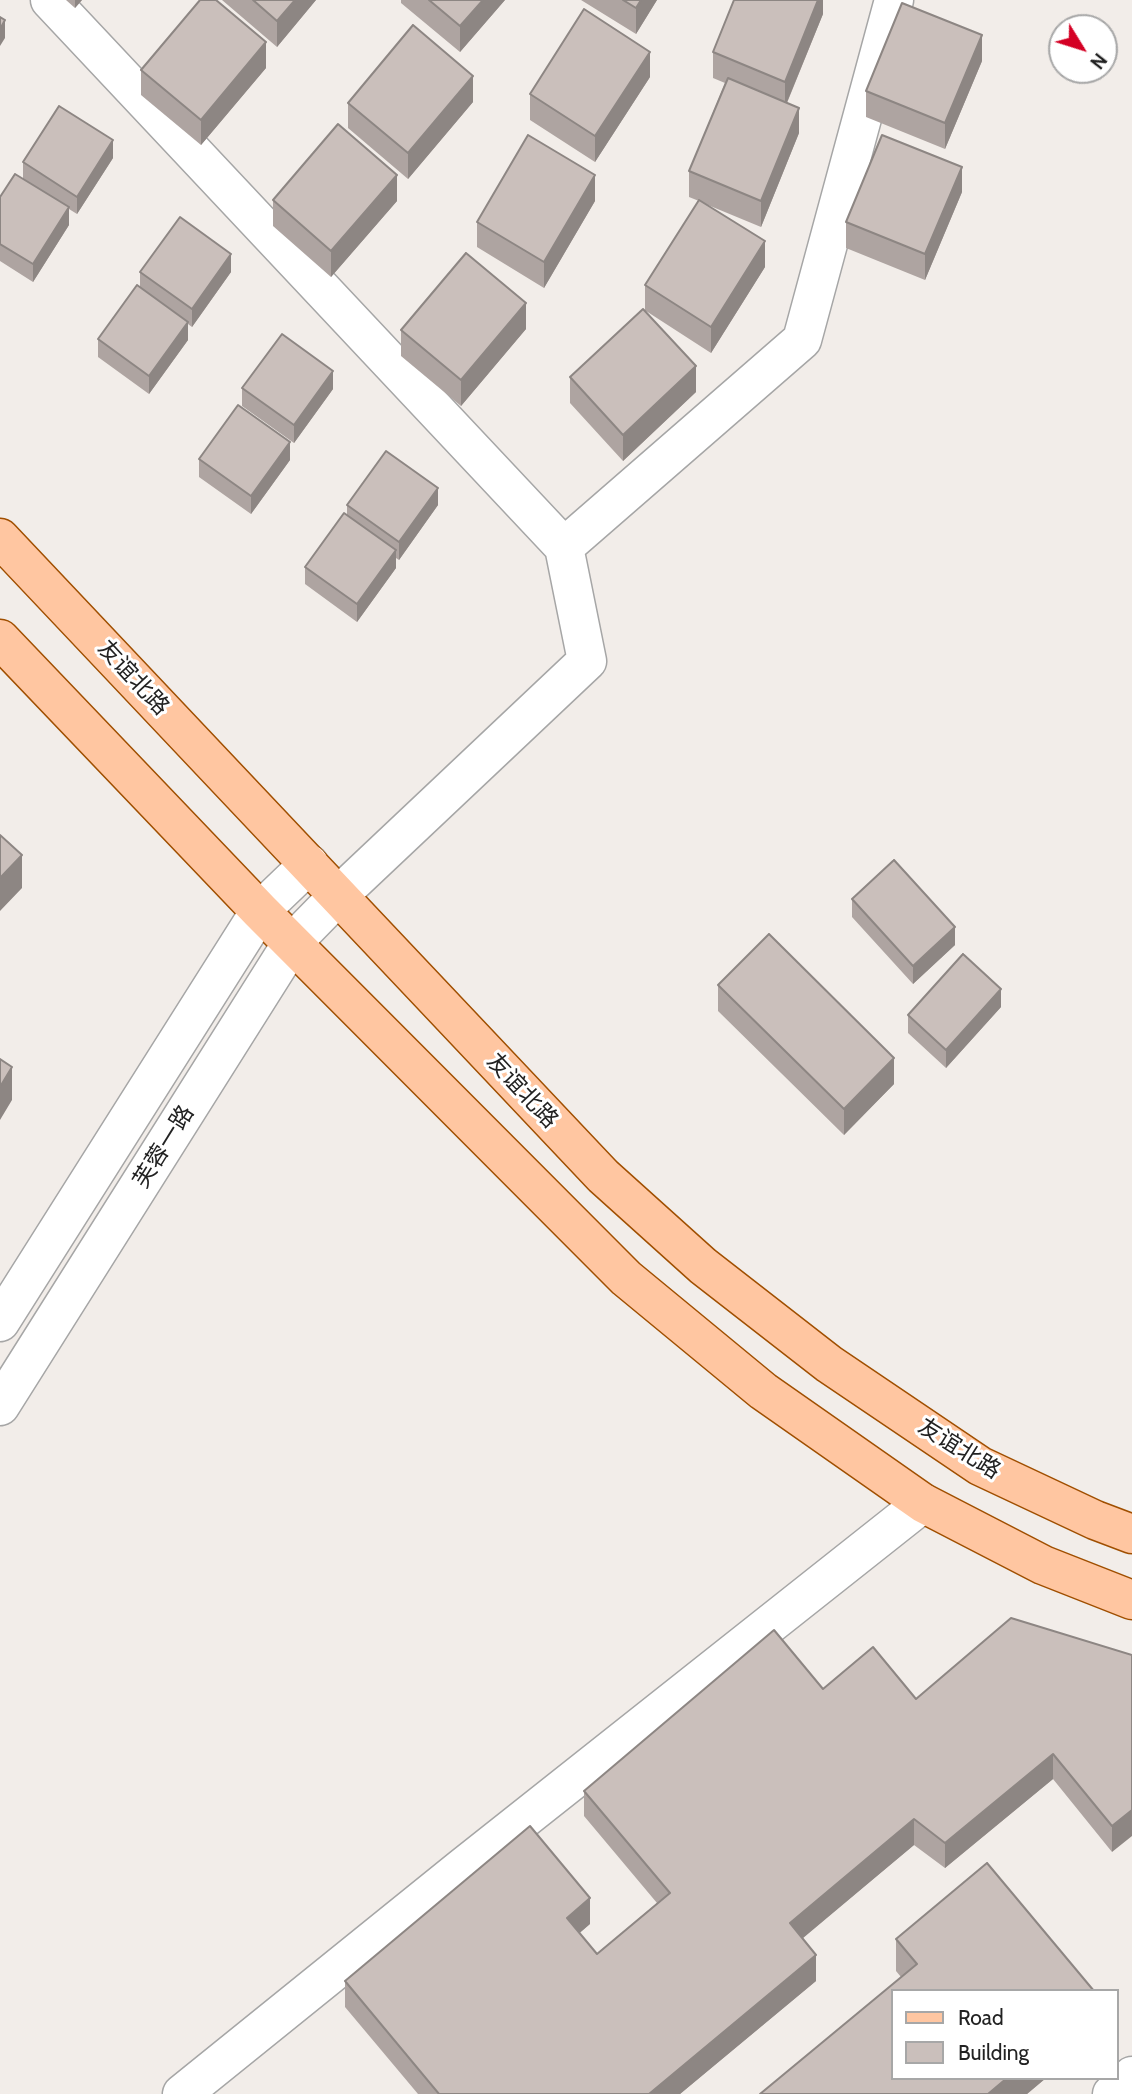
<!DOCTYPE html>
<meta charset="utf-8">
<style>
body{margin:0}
#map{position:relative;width:1132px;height:2094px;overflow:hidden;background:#f2ede9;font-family:Cabin,sans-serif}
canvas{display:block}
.legend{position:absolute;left:891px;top:1989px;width:228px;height:91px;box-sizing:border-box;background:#fff;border:2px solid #a7a7a7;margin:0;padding:9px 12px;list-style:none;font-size:21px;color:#222}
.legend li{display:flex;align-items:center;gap:14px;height:35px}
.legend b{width:35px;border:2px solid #a7a7a7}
.north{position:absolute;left:1048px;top:14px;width:70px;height:70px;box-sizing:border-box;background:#fff;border:2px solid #a7a7a7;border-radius:50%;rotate:128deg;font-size:19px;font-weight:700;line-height:28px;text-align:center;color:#222}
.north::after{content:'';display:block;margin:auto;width:24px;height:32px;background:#d40024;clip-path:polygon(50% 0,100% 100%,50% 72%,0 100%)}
</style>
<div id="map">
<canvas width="1132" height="2094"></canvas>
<ul class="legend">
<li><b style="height:9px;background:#ffc6a1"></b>Road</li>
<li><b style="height:19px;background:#cabfbb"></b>Building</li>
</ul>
<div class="north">N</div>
</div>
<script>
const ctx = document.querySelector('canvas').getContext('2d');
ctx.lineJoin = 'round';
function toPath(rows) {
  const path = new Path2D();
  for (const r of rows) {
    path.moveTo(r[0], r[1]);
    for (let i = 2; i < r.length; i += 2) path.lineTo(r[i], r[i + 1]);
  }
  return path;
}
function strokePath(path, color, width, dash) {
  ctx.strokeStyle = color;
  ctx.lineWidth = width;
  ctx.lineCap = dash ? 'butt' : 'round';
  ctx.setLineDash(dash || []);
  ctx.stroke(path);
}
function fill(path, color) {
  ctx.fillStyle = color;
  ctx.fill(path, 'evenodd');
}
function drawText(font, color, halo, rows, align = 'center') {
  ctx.font = font + ' Cabin,"Noto Sans SC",sans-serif';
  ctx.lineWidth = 6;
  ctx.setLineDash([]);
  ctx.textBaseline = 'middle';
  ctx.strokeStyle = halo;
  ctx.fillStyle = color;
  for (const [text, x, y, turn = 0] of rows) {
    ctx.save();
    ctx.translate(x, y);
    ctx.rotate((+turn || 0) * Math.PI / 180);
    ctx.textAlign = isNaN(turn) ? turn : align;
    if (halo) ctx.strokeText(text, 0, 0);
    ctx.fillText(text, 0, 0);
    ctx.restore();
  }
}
const minor = toPath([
 [50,0,564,547],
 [0,1322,260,911,309,864],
 [0,1406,292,943,338,896,587,661,564,547,802,340,894,0],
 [182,2094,462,1868,923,1503],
 [1112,2094,1132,2076]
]);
const major = toPath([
 [0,538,603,1176,703,1266,829,1364,980,1466,1095,1520,1132,1534],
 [0,639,260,911,626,1278,763,1391,923,1503,1043,1565,1132,1600]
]);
strokePath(minor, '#a6a6a6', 41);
strokePath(major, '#a04f00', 41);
strokePath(minor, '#fff', 38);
strokePath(major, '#ffc6a1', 38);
fill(toPath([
 [66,0,82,0,75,8],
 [222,0,316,0,277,47],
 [401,0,505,0,460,52,401,3],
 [581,0,657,0,636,34],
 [823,0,823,14,787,103,799,133,761,227,703,203,765,267,711,353,646,311,696,392,623,461,570,403,570,377,645,311,645,285,699,201,689,197,689,171,725,83,713,78,713,52],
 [982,61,945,149,866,117,866,91],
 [266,68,201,145,141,95,141,70],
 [650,77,595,162,530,120,530,94],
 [473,102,408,179,348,128,348,103],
 [113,158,77,214,69,209,69,225,33,282,0,261,0,197,23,179,23,162],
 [962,192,925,280,846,248,846,222],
 [273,200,397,201,331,277,273,226],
 [595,201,544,288,477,247,477,222],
 [140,272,231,272,192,327,188,324,188,340,149,394,98,357,98,339,140,287],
 [526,329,461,406,401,356,401,330],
 [242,388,333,389,294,443,242,406],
 [199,459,290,460,251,514,199,477],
 [347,505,438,505,399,560,396,558,396,568,357,622,305,584,305,567,347,515],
 [852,899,955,945,913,984,852,917],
 [718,985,894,1084,844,1135,718,1011],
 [1001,1007,946,1068,908,1033,908,1015],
 [1132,1655,1112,1852,1053,1779,945,1868,914,1845,802,1938,816,1981,680,2094,418,2094,345,2007,345,1981,590,1924,579,1933,597,1954,657,1903,584,1816,584,1791,823,1689,916,1699],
 [896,1939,1046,2078,1027,2094,760,2094,901,1977,896,1971]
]), '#aea4a1');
fill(toPath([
 [75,0,82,0,75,8],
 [295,0,316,0,277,47,277,21],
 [483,0,505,0,460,52,460,26],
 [641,0,657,0,636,34,636,8],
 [818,0,823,0,823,14,785,107,785,82],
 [5,20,5,38,0,46,0,29],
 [982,35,982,61,945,149,945,123],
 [266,42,266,68,201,145,201,120],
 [650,52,650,77,595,162,595,136],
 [473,76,473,102,408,179,408,153],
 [799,108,799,133,761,227,761,201],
 [113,140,113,158,77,214,77,197],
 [962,167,962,192,925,280,925,254],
 [397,175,397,201,331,277,331,251],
 [595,175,595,201,544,288,544,262],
 [69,207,69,225,33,282,33,264],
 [765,241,765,267,711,353,711,327],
 [231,254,231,272,192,327,192,309],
 [526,303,526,329,461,406,461,380],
 [188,322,188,340,149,394,149,376],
 [696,366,696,392,623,461,623,435],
 [333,371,333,389,294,443,294,425],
 [290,442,290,460,251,514,251,496],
 [438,488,438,505,399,560,399,542],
 [396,550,396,568,357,622,357,604],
 [22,855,22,888,0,911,0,878],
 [955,927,955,945,913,984,913,966],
 [1001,989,1001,1007,946,1068,946,1050],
 [894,1058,894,1084,844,1135,844,1109],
 [12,1067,12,1100,0,1120,0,1087],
 [1053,1754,1053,1779,945,1868,945,1843],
 [1132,1810,1132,1836,1112,1852,1112,1826],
 [914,1819,914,1845,790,1949,790,1923],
 [590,1898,590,1924,567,1944,567,1918],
 [816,1955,816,1981,680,2094,649,2094],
 [1007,2078,1046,2078,1027,2094,988,2094]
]), '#8d8683');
const building = toPath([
 [200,0,216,0,266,42,201,120,141,70,200,0],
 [253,0,295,0,277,21,253,0],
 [429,0,483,0,460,26,429,0],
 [623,0,641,0,636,8,623,0],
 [734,0,818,0,785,82,713,52,734,0],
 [902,3,982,35,945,123,866,91,902,3],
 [584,9,650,52,595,136,530,94,584,9],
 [0,17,5,20,0,29,0,17],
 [413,25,473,76,408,153,348,103,413,25],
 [728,78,799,108,761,201,689,171,728,78],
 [59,106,113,140,77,197,23,162,59,106],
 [338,124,397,175,331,251,273,200,338,124],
 [528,135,595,175,544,262,477,222,528,135],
 [882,135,962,167,925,254,846,222,882,135],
 [15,174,69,207,33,264,0,244,0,197,15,174],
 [699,200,765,241,711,327,645,285,699,200],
 [180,217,231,254,192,309,140,272,180,217],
 [466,253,526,303,461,380,401,330,466,253],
 [137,285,188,322,149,376,98,339,137,285],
 [643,309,696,366,623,435,570,377,643,309],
 [282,334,333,371,294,425,242,388,282,334],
 [238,405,290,442,251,496,199,459,238,405],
 [386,451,438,488,399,542,347,505,386,451],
 [344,513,396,550,357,604,305,567,344,513],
 [0,835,22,855,0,878,0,835],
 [894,860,955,927,913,966,852,899,894,860],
 [769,934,894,1058,844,1109,718,985,769,934],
 [963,954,1001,989,946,1050,908,1015,963,954],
 [0,1059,12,1067,0,1087,0,1059],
 [1011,1618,1132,1655,1132,1810,1112,1826,1053,1754,945,1843,914,1819,790,1923,816,1955,649,2094,439,2094,345,1981,530,1826,590,1898,567,1918,597,1954,670,1893,584,1791,774,1630,823,1689,873,1647,916,1699,1011,1618],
 [987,1863,1094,1991,892,1991,892,2078,1007,2078,988,2094,760,2094,917,1964,896,1939,987,1863]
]);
fill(building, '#cabfbb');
strokePath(building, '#8d8683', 2);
drawText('23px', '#222', '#fff', [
 ["友谊北路",133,678,47],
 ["友谊北路",522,1091,47],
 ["芙蓉一路",164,1147,-58],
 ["友谊北路",959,1449,32]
]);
</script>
